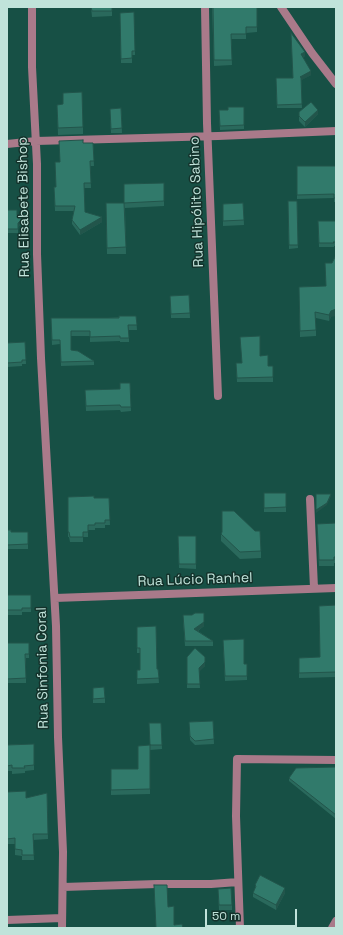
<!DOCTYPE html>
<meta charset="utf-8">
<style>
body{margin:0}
#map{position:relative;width:343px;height:935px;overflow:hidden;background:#175045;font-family:"Space Grotesk",sans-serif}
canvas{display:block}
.frame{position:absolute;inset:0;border:8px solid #c0e3da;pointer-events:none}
.scale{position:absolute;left:205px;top:909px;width:92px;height:18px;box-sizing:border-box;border:2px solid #c0e3da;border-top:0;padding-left:5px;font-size:12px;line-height:14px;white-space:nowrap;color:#c0e3da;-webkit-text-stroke:3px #14322b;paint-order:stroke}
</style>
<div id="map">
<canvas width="343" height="935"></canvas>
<div class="frame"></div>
<div class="scale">50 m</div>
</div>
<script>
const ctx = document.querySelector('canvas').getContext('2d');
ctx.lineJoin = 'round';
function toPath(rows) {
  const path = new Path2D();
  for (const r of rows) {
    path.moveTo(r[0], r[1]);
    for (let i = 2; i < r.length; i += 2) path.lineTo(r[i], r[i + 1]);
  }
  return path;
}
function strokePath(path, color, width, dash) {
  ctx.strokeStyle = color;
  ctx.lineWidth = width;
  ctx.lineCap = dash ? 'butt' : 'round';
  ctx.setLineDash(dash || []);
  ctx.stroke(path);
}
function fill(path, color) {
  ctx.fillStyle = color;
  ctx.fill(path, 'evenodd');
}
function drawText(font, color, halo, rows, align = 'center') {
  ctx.font = font + ' "Space Grotesk",sans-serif';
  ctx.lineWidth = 3;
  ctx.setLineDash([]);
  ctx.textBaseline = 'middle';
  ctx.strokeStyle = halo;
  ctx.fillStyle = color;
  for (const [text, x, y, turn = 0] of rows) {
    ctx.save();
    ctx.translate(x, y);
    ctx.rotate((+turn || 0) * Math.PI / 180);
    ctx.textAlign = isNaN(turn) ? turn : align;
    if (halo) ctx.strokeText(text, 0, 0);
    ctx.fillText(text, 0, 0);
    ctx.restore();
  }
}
strokePath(toPath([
 [32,7,32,67,37,164,37,254,41,358,56,626,58,737,63,852,62,928],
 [205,7,207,123,218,396],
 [281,7,312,53,336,84],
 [7,144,36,141,218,136,336,131],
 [310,499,314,588],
 [55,598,336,588],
 [63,887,157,884,211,884,238,882],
 [7,920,62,918],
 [240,928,236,816,237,759,336,760],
 [332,928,336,921]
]), '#a97a8a', 8);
fill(toPath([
 [91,7,112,7,112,16,92,17],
 [212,7,257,7,257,32,246,33,246,39,231,39,232,65,214,66],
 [120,13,135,51,135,55,132,55,132,63,121,63],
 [291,33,305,56,303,57,311,75,301,80,302,108,277,108,276,78,293,78],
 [57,105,83,127,83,134,58,135],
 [244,107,244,129,220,130,219,110,228,110],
 [121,108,122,133,111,133,110,109],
 [299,112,318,114,305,127,299,121],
 [83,143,93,143,94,166,90,166,91,188,84,188,85,212,102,222,80,235,72,224,72,220,74,211,55,211,54,187,56,187,60,162],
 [297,166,336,166,336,202,334,202,334,198,297,199],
 [164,183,164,206,125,208,126,254,107,254,106,210,124,203],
 [288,201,297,201,298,248,289,249],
 [243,203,244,225,223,226,223,204],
 [7,210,17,215,22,223,18,227,18,233,7,233],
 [318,221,336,221,336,246,334,246,334,247,319,247],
 [326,286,331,317,329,321,316,318,316,336,300,337,299,287],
 [189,295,190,318,171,318,170,296],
 [136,316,137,330,129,330,129,342,120,342,120,341,90,342,90,336,71,336,71,350,94,361,94,365,61,366,60,344,52,345,51,322],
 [25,342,26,364,22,364,22,366,7,367,7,343],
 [260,356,268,366,273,366,273,382,237,382,236,363,241,363],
 [130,383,131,411,121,412,120,410,86,411,85,390,120,389],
 [264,493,286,493,286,512,264,512],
 [68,497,94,498,109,498,110,525,105,525,105,528,95,528,95,530,88,530,88,537,83,537,83,542,70,542,69,537,68,537],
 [336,523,336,563,334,563,334,566,319,566,317,530],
 [7,530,11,532,28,532,28,549,7,549],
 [221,534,261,551,261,558,240,559,221,541],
 [196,536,196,569,179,568,178,541],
 [7,595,31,595,31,612,22,612,22,615,7,615],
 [336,605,336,677,299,678,299,658,320,657],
 [183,620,204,626,198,631,213,641,213,646,185,646],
 [137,627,157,669,158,669,159,683,137,684,137,670,140,670,140,653,137,653],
 [7,643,29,643,29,658,26,658,26,683,7,683],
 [223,644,244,664,247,664,247,680,225,681],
 [187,657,205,666,199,671,200,688,187,688],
 [93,688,105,698,105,703,93,703],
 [213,721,214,744,195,745,190,740,189,722],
 [161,723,162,749,150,750,150,794,111,795,111,769,138,769],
 [34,744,34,770,25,771,25,773,12,774,12,771,7,771,7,745],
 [336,767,336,819,289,781,289,778],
 [7,792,26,798,47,793,48,839,33,840,34,860,22,860,22,856,15,855,15,844,7,844],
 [255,885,285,893,276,910,253,897,253,893,255,889],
 [218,889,232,905,232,910,219,910]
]), '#2a695c');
fill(toPath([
 [305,52,305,56,301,58,301,54],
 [311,71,311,75,300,81,300,77],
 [318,110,318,114,305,127,305,122],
 [102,217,102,222,80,235,80,230],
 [22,219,22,223,18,227,18,223],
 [336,309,336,316,331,317,329,321,329,315,331,311],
 [331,494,331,496,327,505,316,513,316,510],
 [204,622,204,626,194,634,194,629],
 [205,662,205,666,199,672,199,668],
 [285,888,285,893,276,910,276,905]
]), '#22554b');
const building = toPath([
 [91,7,112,7,112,11,92,11,91,7],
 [213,7,257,7,257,27,246,27,246,34,231,34,232,60,214,60,213,7],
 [134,12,135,51,132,51,132,58,121,59,120,13,134,12],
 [291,33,305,52,301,54,311,71,300,77,301,77,302,104,277,105,276,78,293,78,291,33],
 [82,92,83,127,58,128,57,105,63,104,63,93,82,92],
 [311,102,318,110,305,122,299,116,299,112,311,102],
 [228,107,244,107,244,125,220,126,219,110,228,110,228,107],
 [121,108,122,128,111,129,110,109,121,108],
 [83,140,83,143,93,143,94,161,90,161,91,183,84,183,85,212,102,217,80,230,72,220,75,206,55,206,54,187,56,187,55,162,60,162,59,141,83,140],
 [297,166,336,166,336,198,334,198,334,194,297,195,297,166],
 [164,183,164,201,124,203,124,184,164,183],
 [288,201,297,201,298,245,289,245,288,201],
 [106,203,124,203,126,247,107,248,106,203],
 [243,203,244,220,223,221,223,204,243,203],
 [7,210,17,210,17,215,22,219,18,223,18,229,7,229,7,210],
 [318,221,336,221,336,242,333,242,334,243,319,243,318,221],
 [336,255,336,309,331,311,329,315,315,312,316,330,300,331,299,287,326,286,325,263,332,263,336,255],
 [189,295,190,313,171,314,170,296,189,295],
 [119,316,136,316,137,325,128,325,129,338,120,338,120,336,90,337,90,331,71,331,71,350,78,351,94,361,61,362,60,340,52,340,51,318,119,318,119,316],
 [260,336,260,356,268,355,268,366,273,366,273,377,237,378,236,363,242,363,240,337,260,336],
 [25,342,26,360,22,360,22,362,7,363,7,343,25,342],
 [120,383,130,383,131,407,121,407,120,405,86,406,85,390,120,389,120,383],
 [264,493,286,493,286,507,264,508,264,493],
 [316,494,331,494,327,503,316,510,316,494],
 [94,496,94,498,109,498,110,520,105,520,105,523,95,523,95,525,88,525,88,532,83,532,83,537,70,537,69,532,68,532,68,497,94,496],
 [222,511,234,511,255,531,260,531,261,551,240,552,221,534,222,532,222,511],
 [336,523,336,557,334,557,334,560,319,560,317,524,336,523],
 [7,530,11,530,11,532,28,532,28,544,7,545,7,530],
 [178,536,196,536,196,564,179,564,178,536],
 [7,595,31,595,31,608,22,608,22,610,7,610,7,595],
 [336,605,336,672,299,673,299,658,320,657,319,606,336,605],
 [195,613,204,613,204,622,194,629,213,641,185,641,183,615,192,615,195,613],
 [156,626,157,669,158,669,159,678,137,679,137,670,140,670,140,648,137,648,137,627,156,626],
 [244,639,244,664,247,664,247,676,225,676,223,640,244,639],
 [7,643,29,643,29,654,25,654,26,678,7,679,7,643],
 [195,648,205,657,205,662,199,668,200,684,187,684,187,657,195,648],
 [104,687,105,698,93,699,93,688,104,687],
 [213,721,214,739,195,741,190,736,189,722,213,721],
 [149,723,161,723,162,745,150,745,149,723],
 [34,744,34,765,24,766,25,768,12,768,12,765,7,766,7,745,34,744],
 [150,745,150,789,111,790,111,769,138,769,138,746,150,745],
 [336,767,336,815,289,778,296,768,336,767],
 [26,791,26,798,47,793,48,834,33,834,34,855,22,855,22,850,15,849,15,838,7,839,7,792,26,791],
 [260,875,285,888,276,905,253,893,256,886,255,885,260,875],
 [154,885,167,885,168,907,174,906,174,925,182,924,183,928,156,928,154,885],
 [231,888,232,905,219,905,218,889,231,888]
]);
fill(building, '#317a6b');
strokePath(building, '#22554b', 1);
drawText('14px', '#c0e3da', '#14322b', [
 ["Rua Hipólito Sabino",197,202,-92],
 ["Rua Elisabete Bishop",24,207,-91],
 ["Rua Lúcio Ranhel",195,580,-2],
 ["Rua Sinfonia Coral",43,668,-91]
]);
</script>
